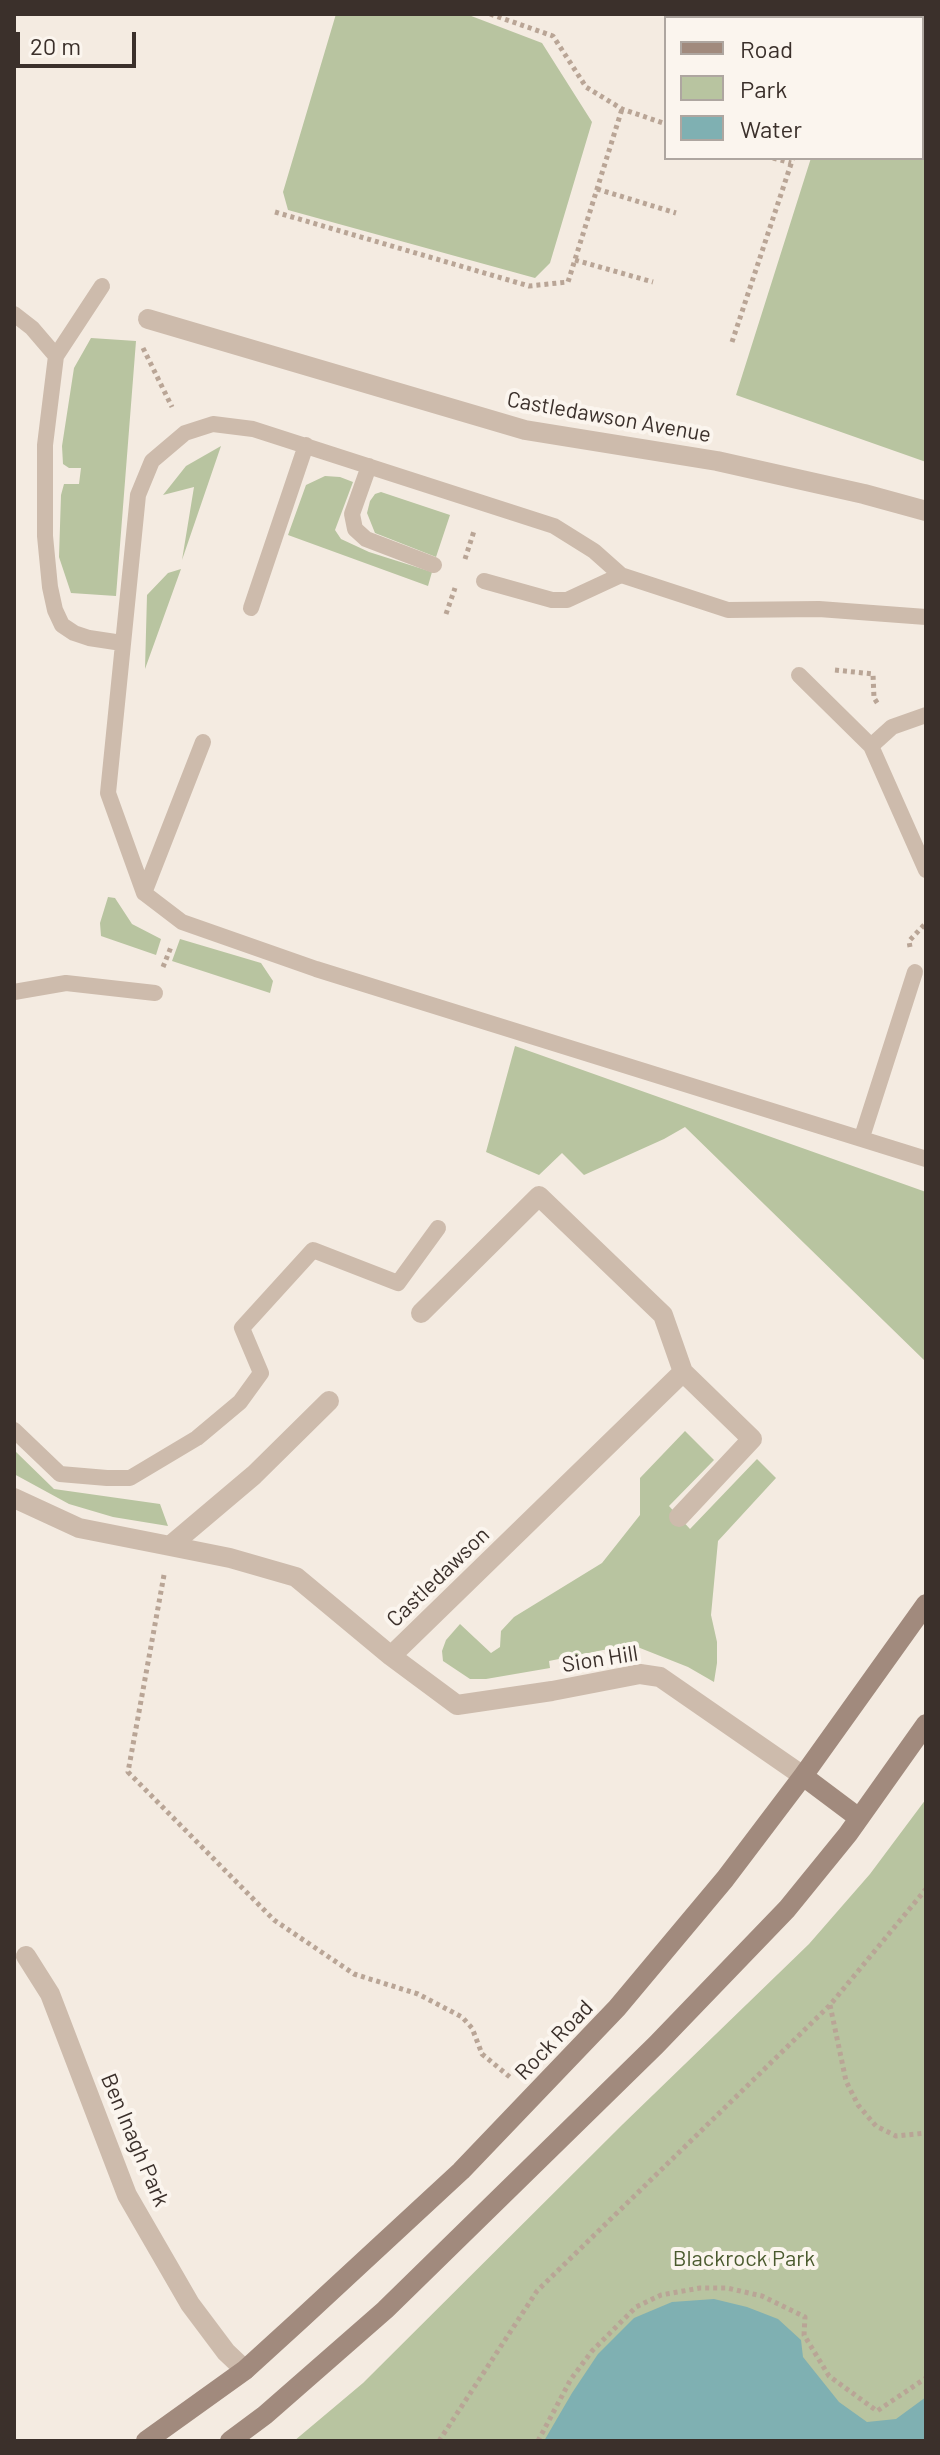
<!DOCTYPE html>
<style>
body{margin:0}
#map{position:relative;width:940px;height:2455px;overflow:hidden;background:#f4ebe1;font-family:Barlow,sans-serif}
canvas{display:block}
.frame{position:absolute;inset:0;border:16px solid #3b302b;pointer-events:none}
.legend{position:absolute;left:664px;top:16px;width:260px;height:144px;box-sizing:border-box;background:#fbf5ee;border:2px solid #aea6a0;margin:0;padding:10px 14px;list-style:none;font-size:24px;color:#3b302b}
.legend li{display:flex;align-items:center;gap:16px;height:40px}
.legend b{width:40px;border:2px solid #aea6a0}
.scale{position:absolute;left:16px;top:32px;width:120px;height:36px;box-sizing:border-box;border:4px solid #3b302b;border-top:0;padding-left:10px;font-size:24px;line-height:28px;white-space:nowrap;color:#3b302b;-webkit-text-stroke:6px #fbf5ee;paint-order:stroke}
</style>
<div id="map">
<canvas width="940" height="2455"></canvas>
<div class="frame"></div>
<ul class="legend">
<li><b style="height:10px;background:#a18a7d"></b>Road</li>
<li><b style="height:22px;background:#b8c4a0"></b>Park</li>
<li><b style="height:22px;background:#7fb0b2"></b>Water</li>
</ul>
<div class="scale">20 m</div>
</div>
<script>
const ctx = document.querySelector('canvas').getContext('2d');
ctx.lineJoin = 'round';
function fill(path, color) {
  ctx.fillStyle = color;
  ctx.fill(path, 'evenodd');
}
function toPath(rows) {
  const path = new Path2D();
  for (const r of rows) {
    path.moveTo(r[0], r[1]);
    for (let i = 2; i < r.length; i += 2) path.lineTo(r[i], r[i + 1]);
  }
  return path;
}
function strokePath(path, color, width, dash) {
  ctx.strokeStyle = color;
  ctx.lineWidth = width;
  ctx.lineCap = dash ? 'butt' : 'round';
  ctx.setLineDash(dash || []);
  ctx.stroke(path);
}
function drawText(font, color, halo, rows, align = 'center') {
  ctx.font = font + ' Barlow,sans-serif';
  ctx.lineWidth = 8;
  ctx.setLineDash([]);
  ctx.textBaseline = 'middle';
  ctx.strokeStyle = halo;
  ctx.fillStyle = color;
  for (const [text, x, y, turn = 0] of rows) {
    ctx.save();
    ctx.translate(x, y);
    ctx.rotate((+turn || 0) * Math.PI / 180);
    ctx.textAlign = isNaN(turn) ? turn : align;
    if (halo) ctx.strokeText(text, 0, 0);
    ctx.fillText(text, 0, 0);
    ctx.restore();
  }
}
fill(toPath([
 [336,14,466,14,542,43,592,122,550,263,535,278,288,210,283,192],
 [856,14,926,14,926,462,736,395,811,158,922,158,922,18,854,18],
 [91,338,136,341,116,596,71,593,59,557,61,495,64,484,79,484,81,468,69,468,63,464,62,446,74,368],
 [221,446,182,560,194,487,163,495,186,466],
 [325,476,340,477,353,482,335,530,341,539,369,552,432,572,428,586,288,535,306,485],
 [381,492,450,515,436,557,375,533,367,513,370,501,375,494],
 [181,569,145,669,147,595,168,573],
 [108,897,115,898,132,924,161,939,156,955,101,936,100,923],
 [180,939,261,963,273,981,270,993,172,961],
 [515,1046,926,1192,926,1362,685,1127,664,1139,584,1175,562,1153,539,1175,486,1152],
 [685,1431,714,1460,669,1506,690,1529,757,1459,776,1478,718,1541,711,1615,717,1642,717,1663,714,1682,688,1667,640,1648,618,1647,549,1661,550,1668,486,1679,470,1679,443,1661,442,1651,446,1640,460,1624,491,1653,500,1647,501,1631,514,1617,602,1563,640,1515,640,1478],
 [14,1450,54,1489,160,1504,168,1526,113,1517,69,1504,14,1474],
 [926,1799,926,2441,294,2441,363,2383,623,2124,809,1944,870,1874]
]), '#b8c4a0');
fill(toPath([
 [714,2299,747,2307,778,2319,801,2340,803,2357,839,2402,867,2422,896,2419,926,2397,926,2441,544,2441,572,2393,598,2354,634,2318,672,2302]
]), '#7fb0b2');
strokePath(toPath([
 [490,14,553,36,586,87,622,109,666,124],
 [839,18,840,14],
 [773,158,791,163],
 [597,189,676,213],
 [275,212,529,286,568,282,622,109],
 [575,260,653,282],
 [732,342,793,158],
 [143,348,172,407],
 [465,559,474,531],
 [446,614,455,588],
 [835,670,873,674,874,698,878,704],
 [910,947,909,941,926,923],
 [163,967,171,947],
 [164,1575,128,1772,274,1920,354,1974,418,1994,462,2017,472,2028,482,2054,511,2078],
 [830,2005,846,2081,858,2105,876,2126,896,2136,926,2133],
 [439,2441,537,2291,830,2005,926,1889],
 [538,2441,571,2379,592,2351,636,2307,661,2295,700,2288,727,2288,762,2296,805,2317,804,2335,829,2376,877,2411,926,2378]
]), '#b9a596', 5, [4, 4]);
strokePath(toPath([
 [778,18,779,14],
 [102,286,56,356,45,445,45,536,50,587,55,610,62,625,74,633,89,638,122,643],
 [14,314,32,328,56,356],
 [369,466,352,514,355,529,366,539,434,565],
 [484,581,552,600,567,600,621,575],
 [251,608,306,445],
 [926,617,819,609,728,610,621,575,594,551,554,526,253,429,213,424,185,433,152,461,138,495,108,793,144,893,182,922,316,969,926,1159],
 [799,675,871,746,926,870],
 [871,746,892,727,926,715],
 [144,893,203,742],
 [14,992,66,983,155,993],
 [862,1137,915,972],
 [14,1430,60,1474,107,1478,130,1478,197,1438,240,1402,261,1373,242,1328,313,1250,398,1283,438,1228]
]), '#cdbbac', 16);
strokePath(toPath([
 [148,319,525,430,717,461,864,494,926,511],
 [421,1313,539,1196,663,1315,683,1372,752,1439,679,1517],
 [329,1401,254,1475,170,1546,230,1558,296,1577,391,1656,683,1372],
 [14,1498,79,1528,170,1546],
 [391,1656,457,1705,552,1691,640,1674,660,1677,803,1776],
 [26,1956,50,1994,127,2195,190,2304,226,2352,245,2370]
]), '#cdbbac', 20);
strokePath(toPath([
 [803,1776,859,1818],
 [146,2441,245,2370,301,2319,461,2171,617,2008,725,1879,803,1776,926,1604],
 [230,2441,265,2415,385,2310,656,2045,787,1909,848,1834,926,1724]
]), '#a18a7d', 20);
drawText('22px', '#3b302b', '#fbf5ee', [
 ["Castledawson Avenue",609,417,10],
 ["Castledawson",438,1577,-44],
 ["Sion Hill",600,1659,-9],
 ["Rock Road",554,2040,-46],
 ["Ben Inagh Park",135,2140,67]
]);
drawText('22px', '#4a5a2e', '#fbf5ee', [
 ["Blackrock Park",744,2259]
]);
</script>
